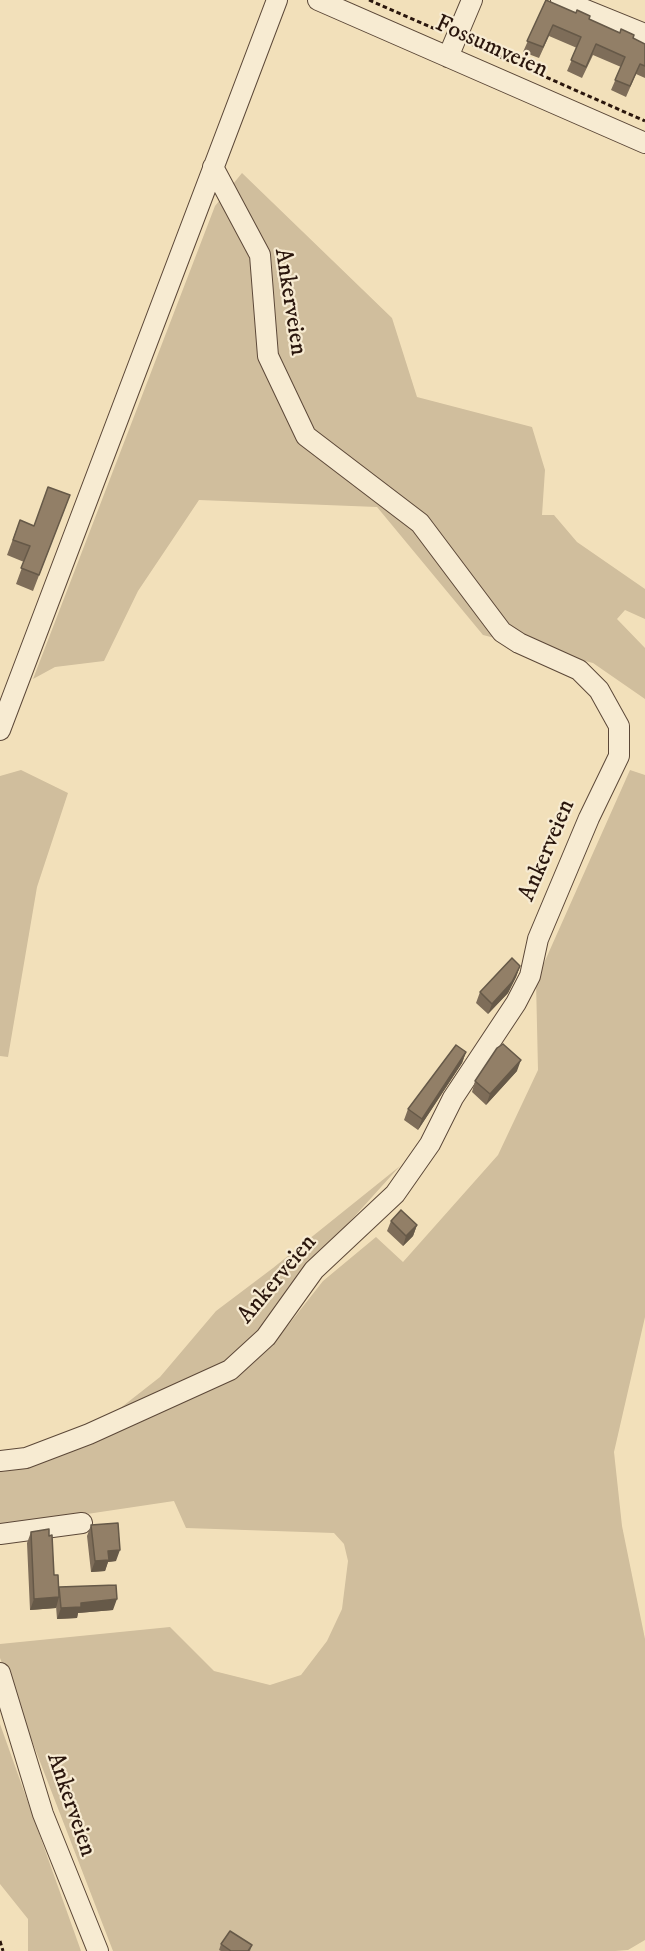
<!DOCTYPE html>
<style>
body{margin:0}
canvas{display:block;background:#f2e0ba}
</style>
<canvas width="645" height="1951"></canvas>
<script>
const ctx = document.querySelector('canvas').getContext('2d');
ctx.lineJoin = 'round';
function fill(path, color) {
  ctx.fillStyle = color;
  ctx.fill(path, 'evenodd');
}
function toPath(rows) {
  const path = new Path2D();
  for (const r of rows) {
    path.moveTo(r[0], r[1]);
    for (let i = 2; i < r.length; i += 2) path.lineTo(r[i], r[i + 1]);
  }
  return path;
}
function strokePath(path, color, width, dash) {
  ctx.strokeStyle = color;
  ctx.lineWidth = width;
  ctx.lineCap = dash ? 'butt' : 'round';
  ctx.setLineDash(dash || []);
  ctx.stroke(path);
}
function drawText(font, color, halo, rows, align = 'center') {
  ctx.font = font + ' "IM FELL DW Pica",serif';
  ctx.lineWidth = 4.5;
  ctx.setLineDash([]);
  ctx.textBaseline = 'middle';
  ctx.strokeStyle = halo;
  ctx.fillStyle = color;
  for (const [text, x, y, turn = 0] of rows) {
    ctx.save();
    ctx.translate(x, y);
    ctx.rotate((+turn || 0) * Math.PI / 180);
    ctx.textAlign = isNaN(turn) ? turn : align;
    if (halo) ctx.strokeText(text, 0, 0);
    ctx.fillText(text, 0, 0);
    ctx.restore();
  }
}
fill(toPath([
 [242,173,392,318,417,397,532,427,545,470,542,515,554,515,577,542,645,589,645,619,625,610,617,619,645,648,645,699,593,663,483,635,377,507,199,500,138,591,104,661,55,667,33,679,215,206],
 [21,770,68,793,37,887,8,1057,0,1056,0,776],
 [630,770,645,775,645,1317,614,1452,622,1526,645,1639,645,1940,628,1950,615,1951,113,1951,0,1658,0,1644,170,1627,214,1671,270,1685,301,1675,327,1641,342,1609,348,1561,344,1544,334,1533,186,1528,174,1501,0,1527,0,1472,26,1468,76,1449,233,1380,271,1347,323,1281,376,1237,403,1262,498,1155,538,1070,536,981],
 [400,1166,308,1268,258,1336,225,1366,100,1424,160,1377,216,1311,273,1268],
 [0,1724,81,1951,28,1951,28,1919,0,1884]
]), '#d0be9d');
const minor = toPath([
 [318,0,645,143],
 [561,0,645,34],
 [448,57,472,0],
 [0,730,277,0],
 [0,1461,26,1458,89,1434,230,1370,266,1337,314,1270,395,1194,430,1144,453,1098,516,1003,530,976,538,939,589,818,619,756,619,726,599,690,579,670,519,643,502,632,420,523,306,436,268,356,260,255,213,167],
 [0,1534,82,1523],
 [0,1673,43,1814,98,1951]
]);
strokePath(minor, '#5c4838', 22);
strokePath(toPath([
 [369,0,440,31],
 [471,44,645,121],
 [0,1941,3,1951]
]), '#2a160d', 3, [4.5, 3]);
strokePath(minor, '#f7ebd2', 20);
fill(toPath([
 [546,0,645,44,645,78,636,74,626,97,611,90,621,67,593,55,582,78,567,71,577,48,549,36,539,58,523,52],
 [70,495,33,591,16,584,24,562,7,555,20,520,34,526],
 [520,966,516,977,508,993,488,1014,476,1003,480,992],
 [466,1052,462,1063,418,1130,404,1120,408,1109],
 [517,1071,486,1105,472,1092,475,1081],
 [391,1221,417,1225,413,1236,403,1246,387,1231],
 [91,1525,116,1561,108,1562,105,1571,91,1572,87,1536],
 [31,1532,59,1589,113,1610,78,1613,77,1618,57,1619,56,1606,56,1608,30,1610,27,1543],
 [221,1944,252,1945,250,1951,221,1951,219,1950]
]), '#7e6d59');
fill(toPath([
 [520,966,516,977,508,993,488,1014,492,1004],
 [466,1052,462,1063,418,1130,422,1119],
 [521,1060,517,1071,486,1105,490,1094],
 [417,1225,413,1236,403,1246,406,1236],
 [120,1550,116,1561,108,1562,105,1571,91,1572,95,1561,108,1551],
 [59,1597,56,1608,30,1610,34,1599],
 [117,1599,113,1610,78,1613,77,1618,57,1619,61,1608,81,1603]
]), '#665948');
const building = toPath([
 [546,0,576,13,577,10,590,16,589,19,620,33,621,29,634,35,633,38,645,44,645,66,640,64,630,86,615,80,625,57,596,44,586,67,571,60,581,37,553,25,543,47,527,41,546,0],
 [48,487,70,495,39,575,21,568,30,546,13,540,20,520,34,526,48,487],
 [512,958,520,966,512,982,492,1004,480,992,512,958],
 [503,1044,521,1060,490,1094,475,1081,497,1048,503,1044],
 [456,1045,466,1052,422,1119,408,1109,456,1045],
 [401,1210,417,1225,406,1236,391,1221,401,1210],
 [118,1523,120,1550,108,1551,109,1560,95,1561,91,1525,118,1523],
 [49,1529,49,1536,52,1535,54,1575,58,1575,59,1597,34,1599,31,1532,49,1529],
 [116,1585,117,1599,81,1603,81,1607,61,1608,59,1587,116,1585],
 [230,1931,252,1945,248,1951,231,1951,221,1944,230,1931]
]);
fill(building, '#927f67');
strokePath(building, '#665948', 1.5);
drawText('24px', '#2a160d', '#f7ebd2', [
 ["Fossumveien",491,48,24],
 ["Ankerveien",289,302,81],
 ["Ankerveien",548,851,-67],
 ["Ankerveien",278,1280,-50],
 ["Ankerveien",70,1805,71]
]);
</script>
